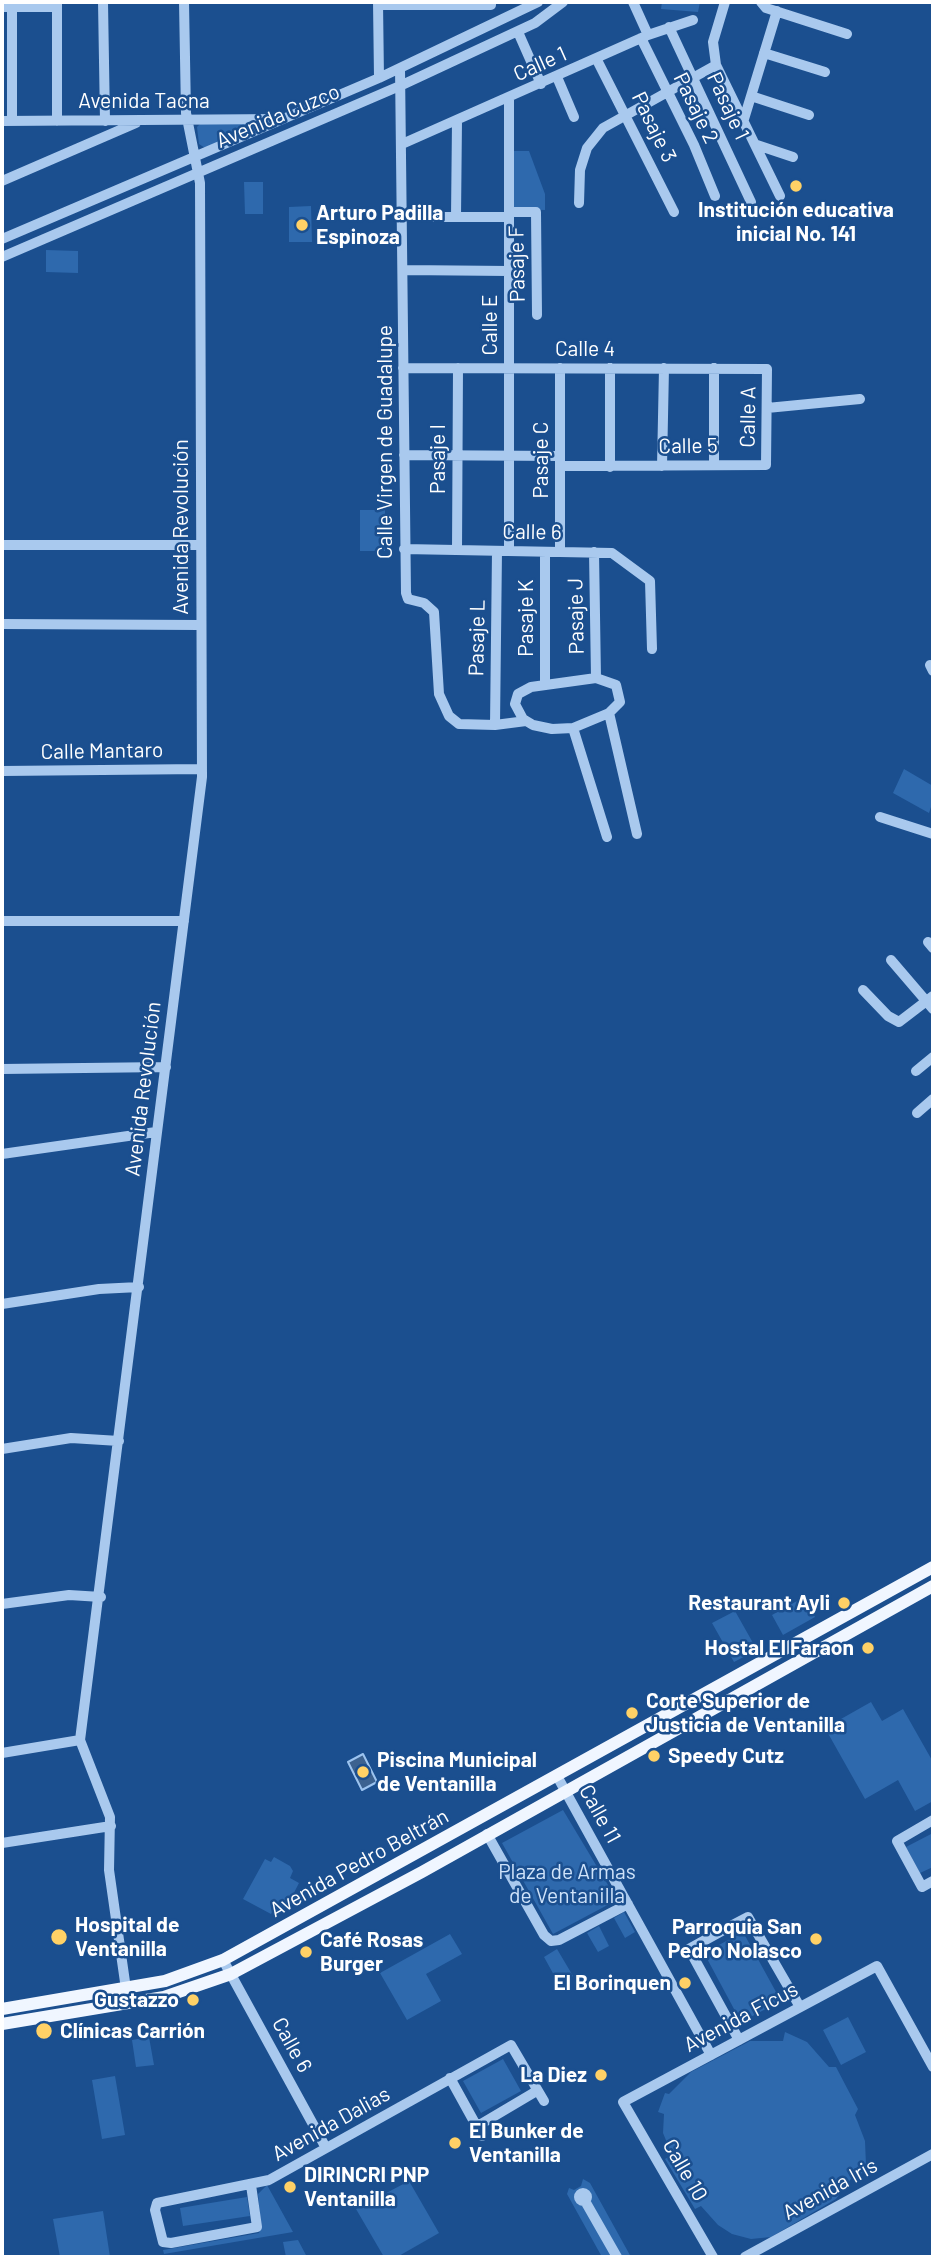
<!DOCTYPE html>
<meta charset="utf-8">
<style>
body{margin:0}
#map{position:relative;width:935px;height:2259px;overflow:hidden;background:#1b4f8f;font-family:Barlow,sans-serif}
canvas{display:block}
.frame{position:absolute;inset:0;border:4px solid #fff;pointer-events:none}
</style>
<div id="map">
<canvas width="935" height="2259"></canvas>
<div class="frame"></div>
</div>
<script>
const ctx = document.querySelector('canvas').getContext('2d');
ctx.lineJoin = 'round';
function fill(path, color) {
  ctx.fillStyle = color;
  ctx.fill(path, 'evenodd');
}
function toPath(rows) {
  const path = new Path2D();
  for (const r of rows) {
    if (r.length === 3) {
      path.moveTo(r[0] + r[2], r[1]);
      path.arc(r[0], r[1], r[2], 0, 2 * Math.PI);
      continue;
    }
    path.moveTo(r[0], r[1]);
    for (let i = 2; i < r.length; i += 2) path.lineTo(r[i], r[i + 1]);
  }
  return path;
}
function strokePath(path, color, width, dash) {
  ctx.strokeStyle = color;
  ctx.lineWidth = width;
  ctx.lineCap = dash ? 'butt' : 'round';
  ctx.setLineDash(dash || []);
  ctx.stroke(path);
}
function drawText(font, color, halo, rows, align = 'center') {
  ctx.font = font + ' Barlow,sans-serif';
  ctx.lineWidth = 5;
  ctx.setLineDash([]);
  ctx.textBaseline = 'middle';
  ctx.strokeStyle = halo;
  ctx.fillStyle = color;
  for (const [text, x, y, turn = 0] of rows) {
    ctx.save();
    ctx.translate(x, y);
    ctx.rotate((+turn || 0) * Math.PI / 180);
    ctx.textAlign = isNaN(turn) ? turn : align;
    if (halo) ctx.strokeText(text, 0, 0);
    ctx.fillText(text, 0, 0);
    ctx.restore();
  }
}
fill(toPath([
 [662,2,700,2,698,12,661,9],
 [201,123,253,124,252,128,205,148,199,144,197,127],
 [514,151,529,151,545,194,545,210,513,209],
 [244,182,263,182,263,214,245,214],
 [311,206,312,242,289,242,289,207],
 [46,250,78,251,78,273,46,272],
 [360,510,385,510,385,551,360,551],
 [904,769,933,786,933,801,929,813,893,793],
 [804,1597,815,1617,783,1635,772,1615],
 [735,1611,757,1650,734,1662,712,1623],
 [871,1702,882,1721,903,1709,933,1762,933,1801,915,1811,898,1780,865,1799,825,1728],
 [563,1810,617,1900,553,1934,502,1843],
 [933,1833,933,1867,920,1873,906,1847],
 [274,1857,290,1866,293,1871,290,1878,299,1883,285,1910,276,1905,271,1914,243,1899,265,1859,271,1862],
 [624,1912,635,1932,625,1938,614,1918],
 [599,1926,609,1946,598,1952,587,1933],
 [743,1932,781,2001,741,2022,704,1953],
 [450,1934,462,1954,426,1974,441,2001,407,2020,380,1973],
 [557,1949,573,1976,560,1986,544,1957],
 [848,2017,866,2052,841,2065,823,2030],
 [785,2032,807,2042,829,2067,836,2067,858,2109,855,2115,865,2141,866,2165,863,2173,853,2176,836,2199,771,2237,751,2239,732,2234,718,2225,701,2206,695,2209,665,2159,672,2155,663,2133,664,2114,658,2112,665,2093,669,2094,691,2072,750,2041,783,2041],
 [149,2037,154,2065,136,2067,132,2040],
 [503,2059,521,2091,481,2113,463,2081],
 [115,2076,125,2135,102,2139,92,2080],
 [583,2179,590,2183,631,2257,602,2257,567,2194,569,2188,574,2190,581,2186],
 [409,2181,439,2233,397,2257,384,2257,356,2209],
 [267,2185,293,2232,164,2254,163,2250,259,2233,261,2227,258,2194],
 [247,2197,250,2216,183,2226,180,2208],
 [103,2211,110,2257,60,2257,53,2219],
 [298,2240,307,2257,286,2257,283,2242]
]), '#2e69ad');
const water = toPath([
 [363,1754,377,1782,362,1790,348,1762,363,1754]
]);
fill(water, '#3c6290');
strokePath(water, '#9cc4f0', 2);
strokePath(toPath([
 [57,2,57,121],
 [103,2,105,121],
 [378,2,379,78],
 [633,2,648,35],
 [725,2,713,42,716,65,780,196],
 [761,2,766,8,847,34],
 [378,5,491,5,491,2],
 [2,7,57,7],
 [12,7,12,121],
 [669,27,751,202],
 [518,32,541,84],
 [641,38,694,145,715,196],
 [764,53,825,72],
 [597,60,674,212],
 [400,68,406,593,408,599,424,603,434,612,439,694,449,716,459,724,495,725,526,721],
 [557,77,574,117],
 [751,96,809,115],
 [509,99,509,551],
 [744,119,777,11],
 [2,121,281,119],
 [402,144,648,35,693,20],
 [757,145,793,157],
 [2,181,136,123],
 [579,203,580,170,587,148,603,128,716,65],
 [509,212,536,212,537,315],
 [403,217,509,217],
 [456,217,457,121],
 [2,239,379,78,538,2],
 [2,257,402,85,535,23,563,2],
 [403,270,509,271],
 [403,368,767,369,766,465,560,466],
 [560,368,560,552],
 [767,408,860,399],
 [404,455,560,456],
 [714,465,714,368],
 [662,466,664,368],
 [610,467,610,368],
 [2,545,200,545],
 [404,549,612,553,650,581,652,649],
 [457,550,458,368],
 [545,552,545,684],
 [594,552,596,678],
 [2,624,200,625],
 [930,665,933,671],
 [596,678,616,685,620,702,609,713,573,728,552,729,533,725,523,719,515,704,518,694,531,687,596,678],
 [609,713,637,834],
 [495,725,497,551],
 [573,728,607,837],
 [2,771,202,769],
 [880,817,933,834],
 [2,921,184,921],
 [928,942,933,948],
 [891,960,933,1009],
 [863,990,888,1016,899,1022,933,996],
 [2,1069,166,1067],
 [916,1071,933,1057],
 [917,1113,933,1099],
 [2,1154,156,1132],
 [2,1304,99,1289,139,1287],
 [2,1449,71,1438,119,1441],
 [2,1604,69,1595,101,1597],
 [2,1753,80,1740],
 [557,1776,711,2055],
 [933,1820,897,1841,922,1887,933,1881],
 [487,1834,544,1935,551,1941,559,1940,628,1904],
 [2,1843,111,1826],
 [223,1960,326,2148],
 [128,2003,109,1870,110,1817,80,1740,202,777,200,183,186,113,184,2],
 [739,2040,689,1949,727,1928,748,1917,800,2007],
 [450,2078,482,2136],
 [475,2124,481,2124,535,2092,536,2088],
 [251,2185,257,2227,171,2243,163,2242,155,2210,157,2203,269,2180,511,2045,544,2101],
 [583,2197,4],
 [585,2201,617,2257],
 [713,2257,623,2102,877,1966,933,2067],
 [745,2257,933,2154]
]), '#a9c9ee', 10);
strokePath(toPath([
 [2,2009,165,1981,223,1960,933,1567],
 [2,2024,164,1997,231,1974,422,1872,933,1586]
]), '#f0f6ff', 12);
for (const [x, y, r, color] of [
 [796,186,7,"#ffd166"],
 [302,225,7,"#ffd166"],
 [844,1603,7,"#ffd166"],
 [868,1648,7,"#ffd166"],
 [632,1713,7,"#ffd166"],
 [654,1756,7,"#ffd166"],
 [363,1772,7,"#ffd166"],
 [59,1937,9,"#ffd166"],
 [816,1939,7,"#ffd166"],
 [306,1952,7,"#ffd166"],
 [685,1983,7,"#ffd166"],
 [193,2000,7,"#ffd166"],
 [44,2031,9,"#ffd166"],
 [601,2075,7,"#ffd166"],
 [455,2143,7,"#ffd166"],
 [290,2187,7,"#ffd166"]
]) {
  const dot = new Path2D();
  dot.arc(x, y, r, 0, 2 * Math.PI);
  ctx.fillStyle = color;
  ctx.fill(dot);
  strokePath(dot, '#1b4f8f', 2.5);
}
drawText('21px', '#fff', '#1b4f8f', [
 ["Calle 1",540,64,-24],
 ["Avenida Tacna",144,101],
 ["Pasaje 1",728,106,65],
 ["Pasaje 2",696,108,64],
 ["Avenida Cuzco",278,116,-23],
 ["Pasaje 3",654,127,64],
 ["Pasaje F",517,264,-91],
 ["Calle E",490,325,-90],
 ["Calle 4",585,349],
 ["Calle A",748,417,-89],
 ["Calle Virgen de Guadalupe",385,442,-90],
 ["Calle 5",688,446,-1],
 ["Pasaje I",438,459,-90],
 ["Pasaje C",541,460,-90],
 ["Avenida Revolución",181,527,-90],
 ["Calle 6",532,532,1],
 ["Pasaje J",576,616,-91],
 ["Pasaje K",526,618,-90],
 ["Pasaje L",477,638,-89],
 ["Calle Mantaro",102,751,-1],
 ["Avenida Revolución",143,1089,-83],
 ["Calle 11",600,1814,61],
 ["Avenida Pedro Beltrán",359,1863,-29],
 ["Avenida Ficus",741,2017,-28],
 ["Calle 6",292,2045,61],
 ["Avenida Dalias",331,2124,-29],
 ["Calle 10",685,2170,60],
 ["Avenida Iris",830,2189,-29]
]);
drawText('bold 21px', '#fff', '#1b4f8f', [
 ["Institución educativa",796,210,"center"],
 ["inicial No. 141",796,234,"center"],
 ["Arturo Padilla",316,213],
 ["Espinoza",316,237],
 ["Restaurant Ayli",830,1603,"right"],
 ["Hostal El Faraon",854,1648,"right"],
 ["Corte Superior de",646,1701],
 ["Justicia de Ventanilla",646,1725],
 ["Speedy Cutz",668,1756],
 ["Piscina Municipal",377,1760],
 ["de Ventanilla",377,1784],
 ["Hospital de",75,1925],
 ["Ventanilla",75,1949],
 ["Parroquia San",802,1927,"right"],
 ["Pedro Nolasco",802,1951,"right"],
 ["Café Rosas",320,1940],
 ["Burger",320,1964],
 ["El Borinquen",671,1983,"right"],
 ["Gustazzo",179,2000,"right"],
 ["Clínicas Carrión",60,2031],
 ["La Diez",587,2075,"right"],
 ["El Bunker de",469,2131],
 ["Ventanilla",469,2155],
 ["DIRINCRI PNP",304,2175],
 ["Ventanilla",304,2199]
], 'left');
drawText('21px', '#cfe3fa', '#1b4f8f', [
 ["Plaza de Armas",567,1872],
 ["de Ventanilla",567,1896]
]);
</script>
